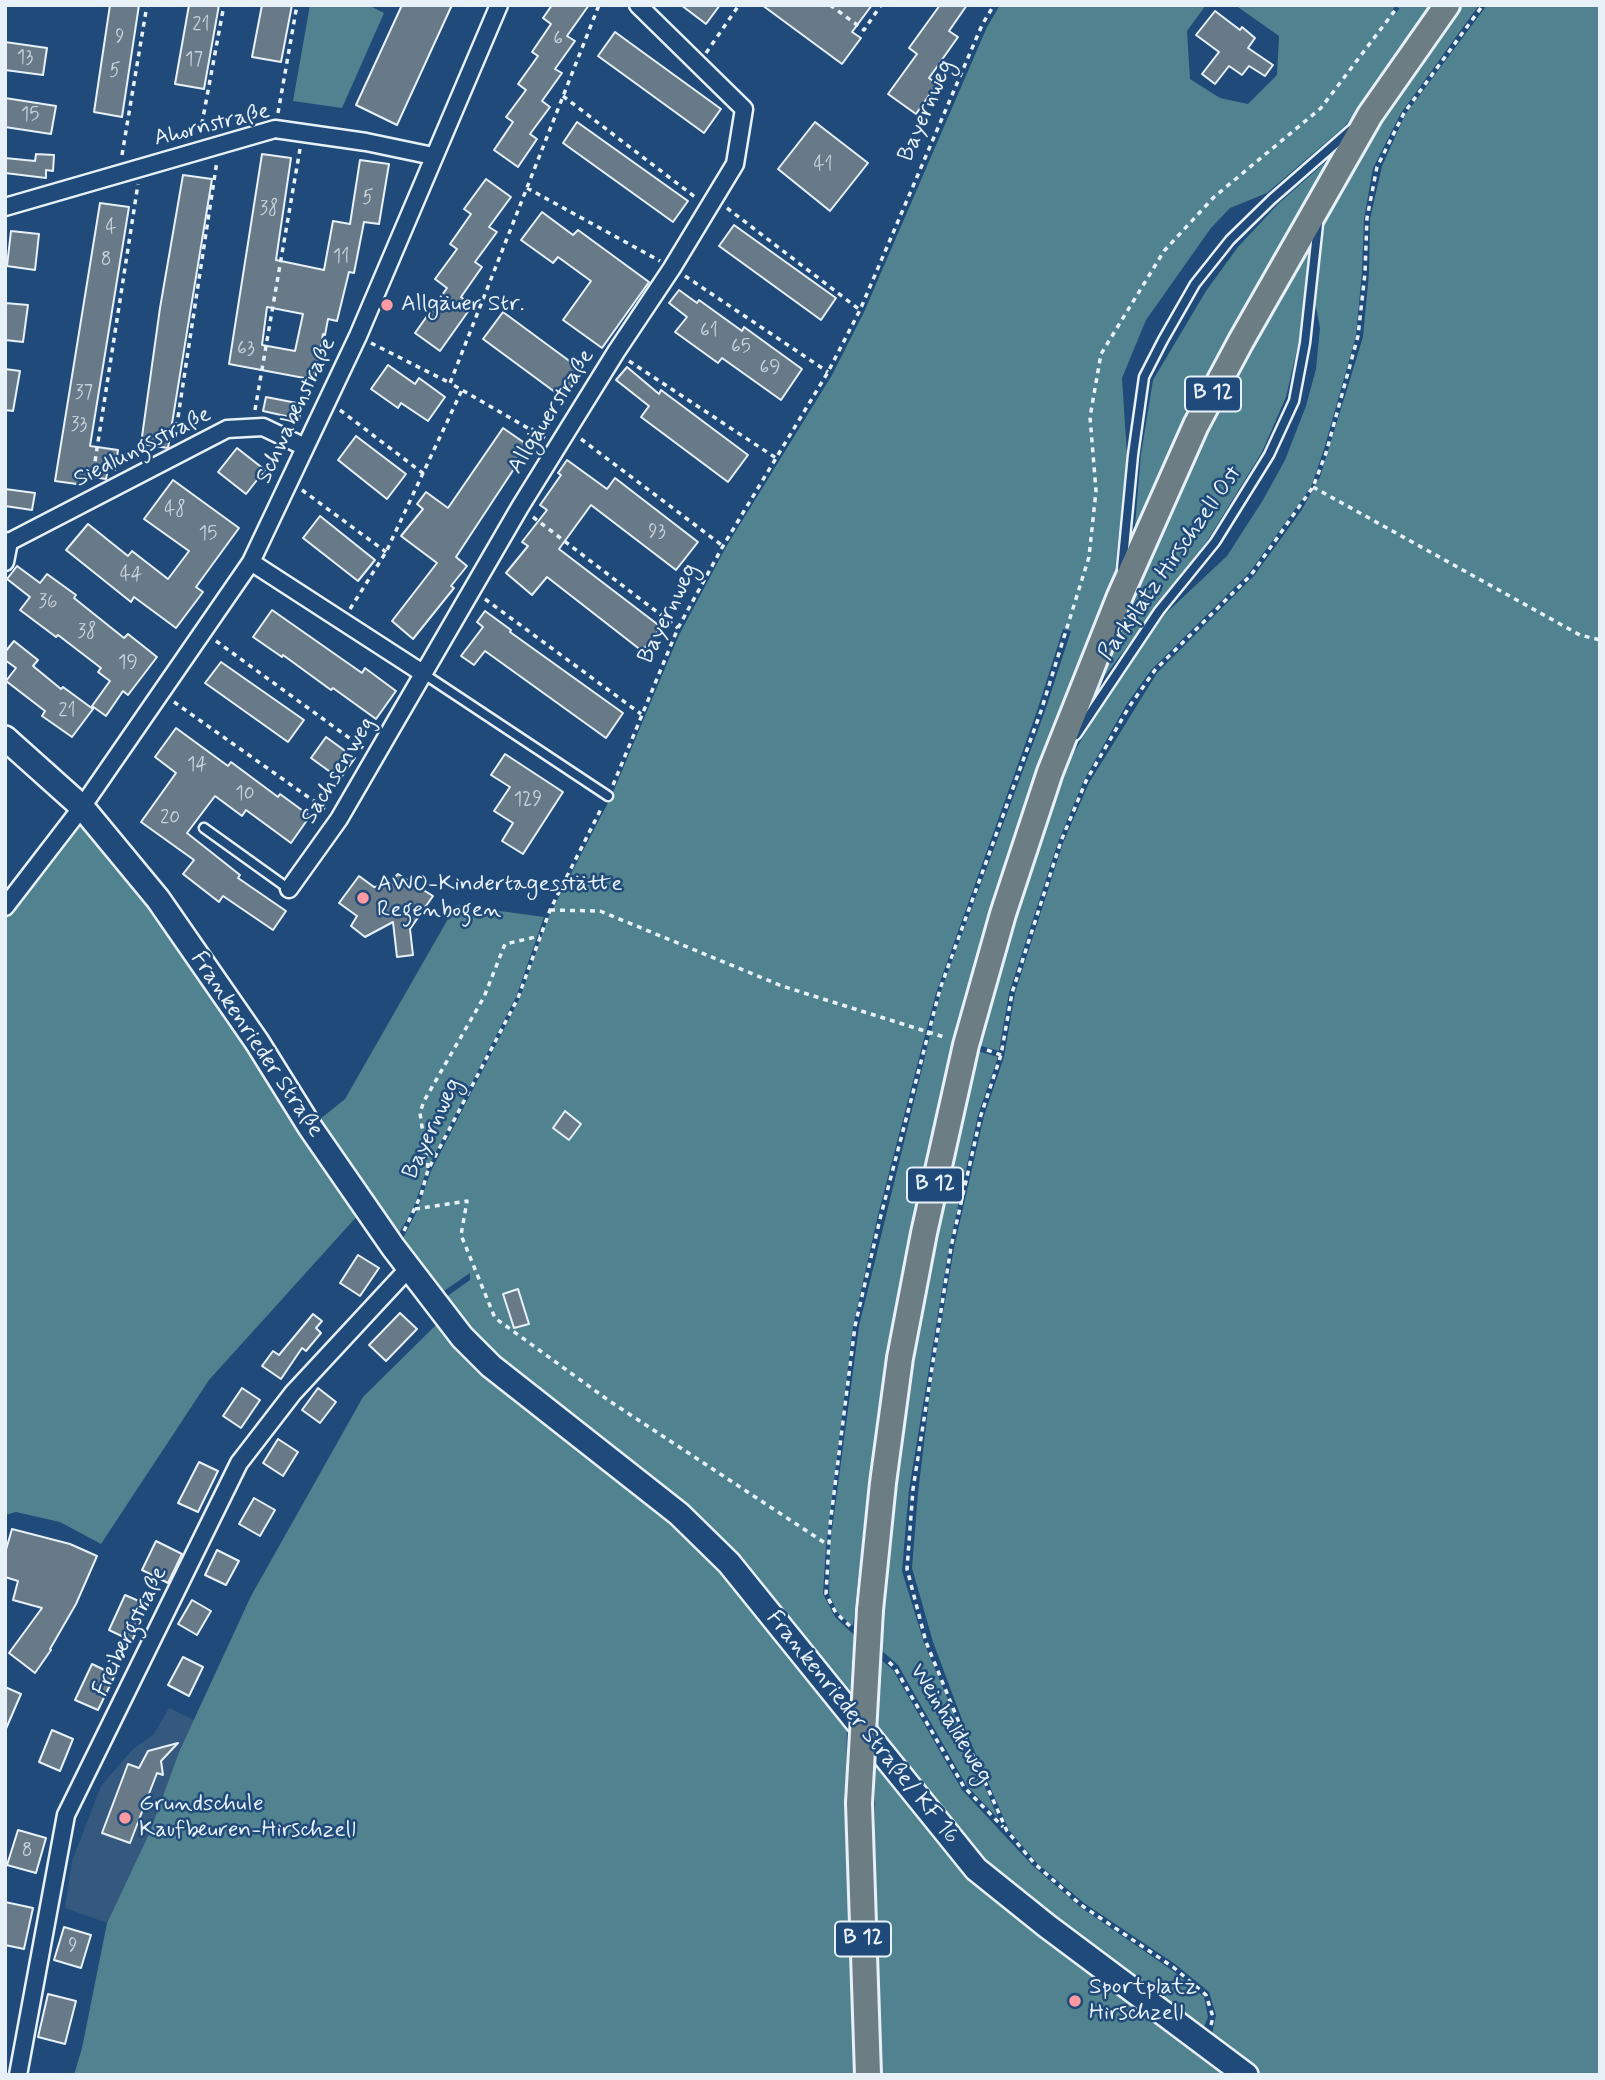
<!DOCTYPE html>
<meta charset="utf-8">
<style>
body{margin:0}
#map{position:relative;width:1605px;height:2080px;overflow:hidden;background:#1f4a7a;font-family:Mynerve,sans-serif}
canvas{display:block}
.frame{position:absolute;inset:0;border:7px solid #e8f1f8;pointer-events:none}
</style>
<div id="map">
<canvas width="1605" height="2080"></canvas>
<div class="frame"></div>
</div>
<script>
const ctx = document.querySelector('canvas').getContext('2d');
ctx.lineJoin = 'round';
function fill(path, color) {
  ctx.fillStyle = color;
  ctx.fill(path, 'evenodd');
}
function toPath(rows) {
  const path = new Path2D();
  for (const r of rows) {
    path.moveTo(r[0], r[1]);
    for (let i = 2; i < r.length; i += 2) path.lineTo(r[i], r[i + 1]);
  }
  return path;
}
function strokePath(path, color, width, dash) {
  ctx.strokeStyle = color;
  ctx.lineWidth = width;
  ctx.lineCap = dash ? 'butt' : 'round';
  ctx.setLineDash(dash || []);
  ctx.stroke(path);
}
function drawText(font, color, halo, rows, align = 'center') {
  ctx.font = font + ' Mynerve,sans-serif';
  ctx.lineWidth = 5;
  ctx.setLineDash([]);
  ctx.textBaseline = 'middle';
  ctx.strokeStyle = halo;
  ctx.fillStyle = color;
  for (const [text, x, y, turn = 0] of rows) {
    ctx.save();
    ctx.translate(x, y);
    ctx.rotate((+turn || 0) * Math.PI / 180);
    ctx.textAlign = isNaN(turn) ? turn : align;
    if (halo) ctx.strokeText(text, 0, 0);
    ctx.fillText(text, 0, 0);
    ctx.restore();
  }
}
fill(toPath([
 [169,1708,194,1720,179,1752,149,1834,107,1923,65,1908,72,1861,101,1786,133,1749,154,1734]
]), '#35587e');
fill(toPath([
 [310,5,368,5,384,13,342,108,293,101],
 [1000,5,1206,5,1187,31,1190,79,1220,98,1248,104,1277,75,1279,36,1235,5,1396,5,1392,11,1396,13,1402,5,1433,5,1345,126,1267,193,1230,208,1211,228,1146,320,1122,378,1127,455,1113,590,1030,794,964,997,923,1175,890,1356,869,1479,853,1626,838,1613,829,1594,830,1545,859,1326,941,991,1044,714,1071,631,1063,629,1037,711,936,993,878,1215,853,1326,826,1546,823,1594,835,1617,854,1635,849,1705,736,1558,495,1362,442,1300,470,1280,470,1273,438,1295,402,1240,417,1211,431,1171,520,998,548,918,611,797,679,635,726,547,832,375,864,312,987,27],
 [1457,5,1479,5,1401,113,1373,168,1364,219,1362,272,1356,336,1324,449,1311,487,1249,573,1151,670,1126,705,1084,780,1058,842,1009,993,999,1051,975,1044,1011,917,1060,776,1109,693,1164,615,1227,556,1263,500,1285,460,1306,406,1316,369,1320,328,1313,291,1328,206,1349,168],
 [1487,5,1600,5,1600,2075,1253,2075,1210,2044,1216,2015,1209,1992,1175,1964,1084,1903,1037,1863,1009,1830,970,1741,933,1642,912,1568,918,1493,931,1384,954,1248,984,1116,1004,1057,1015,993,1063,843,1089,783,1157,673,1254,576,1301,511,1320,477,1363,337,1369,273,1370,219,1382,166,1405,115],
 [1330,158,1334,160,1139,526,1135,526,1141,454,1153,380,1206,291,1238,247,1278,204],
 [1312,228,1299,341,1286,397,1262,452,1209,538,1089,697,1203,432],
 [79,815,151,904,359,1214,209,1380,101,1544,60,1522,16,1512,5,1515,5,914],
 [456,905,544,917,516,997,427,1169,413,1209,398,1235,319,1120,345,1099],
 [974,1050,998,1057,978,1115,949,1247,909,1490,902,1571,924,1643,998,1818,967,1786,898,1665,881,1650,882,1610,893,1486,910,1362,933,1239],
 [439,1322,725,1568,847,1720,846,1802,857,2075,74,2075,82,2048,107,1923,149,1834,179,1752,251,1596,363,1397],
 [880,1659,893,1670,962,1790,1032,1865,1080,1907,1173,1971,1204,1997,1208,2017,1202,2032,981,1864,877,1737],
 [874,1755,973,1873,1232,2075,882,2075,877,2008]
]), '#50838f');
const building = toPath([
 [110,5,139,5,122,117,94,112,110,5],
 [189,5,219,5,204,89,175,84,189,5],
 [262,5,292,5,281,62,252,57,262,5],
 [402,5,452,5,397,125,356,105,402,5],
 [552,5,589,5,567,36,575,41,555,69,562,73,542,101,550,107,530,134,537,139,518,167,494,150,513,122,506,117,526,90,518,84,538,56,532,52,551,24,543,18,552,5],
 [681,5,720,5,706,24,681,5],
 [762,5,872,5,852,32,861,38,842,64,762,5],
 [940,5,967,5,949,31,958,37,929,78,937,84,916,114,888,94,917,54,909,48,940,5],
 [1215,11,1240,30,1242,27,1255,38,1248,48,1273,65,1265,76,1249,66,1242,75,1229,66,1215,84,1202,74,1219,52,1196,35,1215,11],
 [615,32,721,109,704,133,598,56,615,32],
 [5,42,47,48,43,75,5,70,5,42],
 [5,98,56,106,51,134,5,127,5,98],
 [577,122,688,201,673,222,563,143,577,122],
 [815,122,868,163,830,211,778,169,815,122],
 [36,154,54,155,53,171,46,170,46,178,5,173,5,158,35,161,36,154],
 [262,154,291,158,276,260,324,270,333,221,350,224,360,160,389,164,379,224,364,222,354,273,349,272,337,321,328,319,325,335,323,334,315,380,229,364,262,154],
 [267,307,303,314,295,351,262,345,267,307],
 [183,175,212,179,168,448,141,444,160,308,183,175],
 [486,179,511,197,489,227,497,232,475,262,482,267,461,297,472,306,440,351,415,333,447,288,435,279,457,249,450,244,471,214,464,209,486,179],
 [100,203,129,207,90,446,118,450,115,470,108,469,106,479,86,476,84,485,55,481,100,203],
 [542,212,573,235,578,230,649,282,602,348,563,320,591,281,558,257,553,263,521,240,542,212],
 [734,225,836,298,821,320,719,246,734,225],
 [11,231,39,234,35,270,7,266,11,231],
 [679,290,697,303,699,300,742,331,744,327,802,369,781,400,722,358,718,363,675,332,687,317,669,303,679,290],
 [5,303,28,305,23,342,5,340,5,303],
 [503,312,583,371,563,398,483,339,503,312],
 [388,365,415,384,419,378,445,397,428,421,401,403,398,408,371,389,388,365],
 [627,367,659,394,661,390,748,455,728,482,641,417,649,406,616,380,627,367],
 [5,369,20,371,13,411,5,410,5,369],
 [266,397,302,404,299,419,263,411,266,397],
 [503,428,529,446,456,557,467,566,451,586,454,588,413,639,392,621,437,563,401,536,423,509,417,504,426,492,448,508,503,428],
 [356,436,406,474,387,499,338,460,356,436],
 [237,448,265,470,246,494,218,472,237,448],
 [567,460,607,489,615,478,698,542,676,570,591,505,559,549,661,627,642,651,547,577,532,595,506,573,528,546,522,542,547,510,540,505,561,475,558,473,567,460],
 [173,480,239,528,196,587,203,592,176,628,134,597,131,602,66,550,88,524,128,556,132,551,168,579,189,551,144,519,173,480],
 [5,489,35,493,32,510,5,506,5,489],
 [320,516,375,560,358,581,303,538,320,516],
 [17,566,40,583,47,574,76,595,74,598,124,638,128,634,157,657,128,695,123,691,106,716,92,706,110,681,98,672,101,668,58,635,56,637,20,610,30,597,7,579,17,566],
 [272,610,362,673,365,668,396,691,376,719,333,688,331,690,283,655,282,657,253,637,272,610],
 [485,611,511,630,510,632,623,713,606,738,485,651,474,665,461,656,483,627,477,622,485,611],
 [14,641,38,660,33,666,61,689,63,687,93,709,72,737,42,716,45,711,6,681,16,668,5,660,5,652,14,641],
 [221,662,304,720,288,742,205,683,221,662],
 [176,728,228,766,231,762,278,797,280,794,310,816,291,843,246,810,242,816,215,796,187,833,240,875,238,878,286,911,273,930,223,896,219,902,183,874,194,860,141,822,176,773,155,757,176,728],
 [326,737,355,758,340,779,311,758,326,737],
 [505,754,563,792,523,854,502,841,513,823,494,811,510,787,491,775,505,754],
 [398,874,433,896,410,929,413,955,397,957,393,922,365,937,351,926,357,916,339,903,359,876,374,887,388,885,398,874],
 [565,1111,581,1124,569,1140,553,1128,565,1111],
 [358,1255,379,1268,360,1296,340,1283,358,1255],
 [518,1289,529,1324,514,1328,503,1294,518,1289],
 [400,1313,417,1329,386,1361,369,1345,400,1313],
 [313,1314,322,1321,316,1328,321,1333,306,1351,302,1348,281,1379,262,1366,273,1351,279,1355,313,1314],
 [242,1388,260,1400,241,1428,223,1416,242,1388],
 [318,1388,336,1402,320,1423,302,1410,318,1388],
 [278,1439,298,1452,283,1476,263,1463,278,1439],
 [199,1462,218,1471,198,1512,178,1503,199,1462],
 [254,1498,275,1510,260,1536,239,1524,254,1498],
 [12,1529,70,1544,97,1556,76,1604,50,1649,51,1650,35,1673,9,1653,42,1608,13,1600,18,1581,5,1577,5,1553,12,1529],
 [156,1541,182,1554,168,1583,142,1570,156,1541],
 [217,1550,239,1561,226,1585,205,1575,217,1550],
 [125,1595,148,1605,132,1641,109,1630,125,1595],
 [192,1600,211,1611,197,1635,178,1624,192,1600],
 [183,1657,203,1667,189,1696,168,1685,183,1657],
 [92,1664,115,1675,98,1710,75,1700,92,1664],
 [5,1687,21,1694,5,1731,5,1687],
 [52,1730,73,1739,60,1771,39,1762,52,1730],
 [178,1743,161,1761,163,1775,157,1773,130,1843,102,1833,128,1764,139,1768,148,1751,178,1743],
 [18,1830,46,1838,36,1873,7,1865,18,1830],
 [5,1902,33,1908,24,1949,5,1945,5,1902],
 [64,1927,91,1935,81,1968,54,1960,64,1927],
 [48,1994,76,2001,65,2044,38,2037,48,1994]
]);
fill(building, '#687a88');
strokePath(building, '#e8f1f8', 2);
const lane = toPath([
 [1122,569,1133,455,1144,377,1163,340,1195,284,1230,240,1272,199,1351,130],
 [424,674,608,796],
 [1076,735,1159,611,1215,542,1269,455,1294,401,1305,343,1318,224],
 [204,828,289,889]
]);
const street = toPath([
 [5,207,275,129,366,142,433,156],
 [5,541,9,542,227,429,263,427,305,447],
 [5,562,9,542],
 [251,562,424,674],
 [289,889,339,819,520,507,616,352,672,268,735,164,744,109,638,5],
 [5,907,82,807,251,562,358,336,499,5],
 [18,2075,66,1815,239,1463,293,1393,409,1268]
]);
const secondary = toPath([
 [5,738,82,807,158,899,257,1042,310,1127,393,1247,462,1337,491,1366,679,1514,729,1563,976,1869,1047,1926,1246,2075]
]);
const primary = toPath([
 [870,1610,883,1483,900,1358,924,1233,966,1045,1003,914,1050,772,1120,596,1196,425,1241,341,1370,115,1447,5],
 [859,1803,868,2075]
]);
strokePath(lane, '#e8f1f8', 13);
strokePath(street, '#e8f1f8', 21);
strokePath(secondary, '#e8f1f8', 28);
strokePath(primary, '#e8f1f8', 30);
strokePath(toPath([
 [830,5,864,30,881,5],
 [706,53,739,5],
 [563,96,695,197],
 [278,113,297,5],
 [200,134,224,5],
 [122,155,147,5],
 [527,188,660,261],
 [727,208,860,310],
 [685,276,828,372],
 [371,343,450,383],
 [629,361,776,458],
 [255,410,300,149],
 [340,410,424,474],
 [175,437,217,161],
 [545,438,450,383,599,5],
 [581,439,723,546],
 [92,481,138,184],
 [1313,487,1580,635,1600,640],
 [302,490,386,552],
 [533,517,678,628],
 [485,599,641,714],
 [350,609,386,552,462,390],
 [216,641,363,748],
 [174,702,325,809],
 [613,785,678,628,723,546,828,372,860,310,982,25,994,5],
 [550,910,600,911,782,986,947,1038],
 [987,1050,1001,1055],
 [428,1168,420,1113,424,1101,484,997,505,944,540,936],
 [415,1209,467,1201,461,1235,495,1318,608,1400,828,1545],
 [404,1231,421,1195,428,1170,518,998,550,910,602,807],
 [850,1626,836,1613,826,1594,830,1525,855,1326,881,1215,940,989,1041,711,1089,557,1096,491,1090,417,1101,354,1164,251,1214,197,1321,108,1399,5],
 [889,1662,895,1668,964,1787,1003,1827],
 [1211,2025,1213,2017,1206,1995,1173,1967,1081,1905,1034,1863,1007,1831,967,1742,926,1642,907,1569,913,1489,951,1247,981,1115,1001,1055,1012,993,1061,841,1086,781,1129,707,1155,670,1251,575,1313,487,1326,453,1358,336,1365,273,1367,218,1377,167,1404,113,1483,5]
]), '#e8f1f8', 3.5, [5, 5]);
strokePath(lane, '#1f4a7a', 8);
strokePath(street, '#1f4a7a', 16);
strokePath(secondary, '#1f4a7a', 23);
strokePath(primary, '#6d7d84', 24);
const primaryBridge = toPath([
 [859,1803,870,1610]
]);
strokePath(primaryBridge, '#e8f1f8', 30, []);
strokePath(primaryBridge, '#6d7d84', 24);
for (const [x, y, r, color] of [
 [387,305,7,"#ff9aa2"],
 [363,898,7,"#ff9aa2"],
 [125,1818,7,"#ff9aa2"],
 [1075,2001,7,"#ff9aa2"]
]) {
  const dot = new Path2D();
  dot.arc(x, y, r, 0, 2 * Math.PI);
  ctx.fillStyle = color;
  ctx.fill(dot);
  strokePath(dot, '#1f4a7a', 2.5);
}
drawText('19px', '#c8d3dc', null, [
 ["21",201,26],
 ["9",120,38],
 ["6",558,40],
 ["13",25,59],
 ["17",194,61],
 ["5",115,72],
 ["15",30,116],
 ["41",823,166],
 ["5",368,199],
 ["38",269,210],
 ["4",111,229],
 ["11",341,258],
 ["8",106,261],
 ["61",709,332],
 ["65",741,348],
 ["63",246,350],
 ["69",770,369],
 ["37",84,394],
 ["33",79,426],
 ["48",175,511],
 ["93",657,533],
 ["15",208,535],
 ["44",131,576],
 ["36",48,603],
 ["38",87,633],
 ["19",128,664],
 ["21",67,712],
 ["14",197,766],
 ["10",245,795],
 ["129",528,801],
 ["20",170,819],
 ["8",27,1852],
 ["9",73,1947]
]);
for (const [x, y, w] of [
 [1213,394,56],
 [935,1185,56],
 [863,1939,56]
]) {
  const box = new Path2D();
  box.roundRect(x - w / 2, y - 17.5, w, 35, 5);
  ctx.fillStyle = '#1f4a7a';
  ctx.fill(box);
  strokePath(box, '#e8f1f8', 2);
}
drawText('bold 21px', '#e8f1f8', null, [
 ["B 12",1213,394],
 ["B 12",935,1185],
 ["B 12",863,1939]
]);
drawText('23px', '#e8f1f8', '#1f4a7a', [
 ["Bayernweg",927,111,-67],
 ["Ahornstraße",212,126,-14],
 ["Schwabenstraße",297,411,-65],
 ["Allgäuerstraße",552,412,-58],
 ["Siedlungsstraße",143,448,-27],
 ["Parkplatz Hirschzell Ost",1171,564,-55],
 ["Bayernweg",669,614,-64],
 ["Sachsenweg",339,771,-59],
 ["Frankenrieder Straße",256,1045,56],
 ["Bayernweg",433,1129,-65],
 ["Freibergstraße",131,1632,-64],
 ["Weinhaldeweg",950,1724,58],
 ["Frankenrieder Straße/ KF 16",862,1728,51]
]);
drawText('23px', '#e8f1f8', '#1f4a7a', [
 ["Allgäuer Str.",401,305],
 ["AWO-Kindertagesstätte",377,885],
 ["Regenbogen",377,911],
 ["Grundschule",139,1805],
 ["Kaufbeuren-Hirschzell",139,1831],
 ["Sportplatz",1089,1988],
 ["Hirschzell",1089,2014]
], 'left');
</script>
